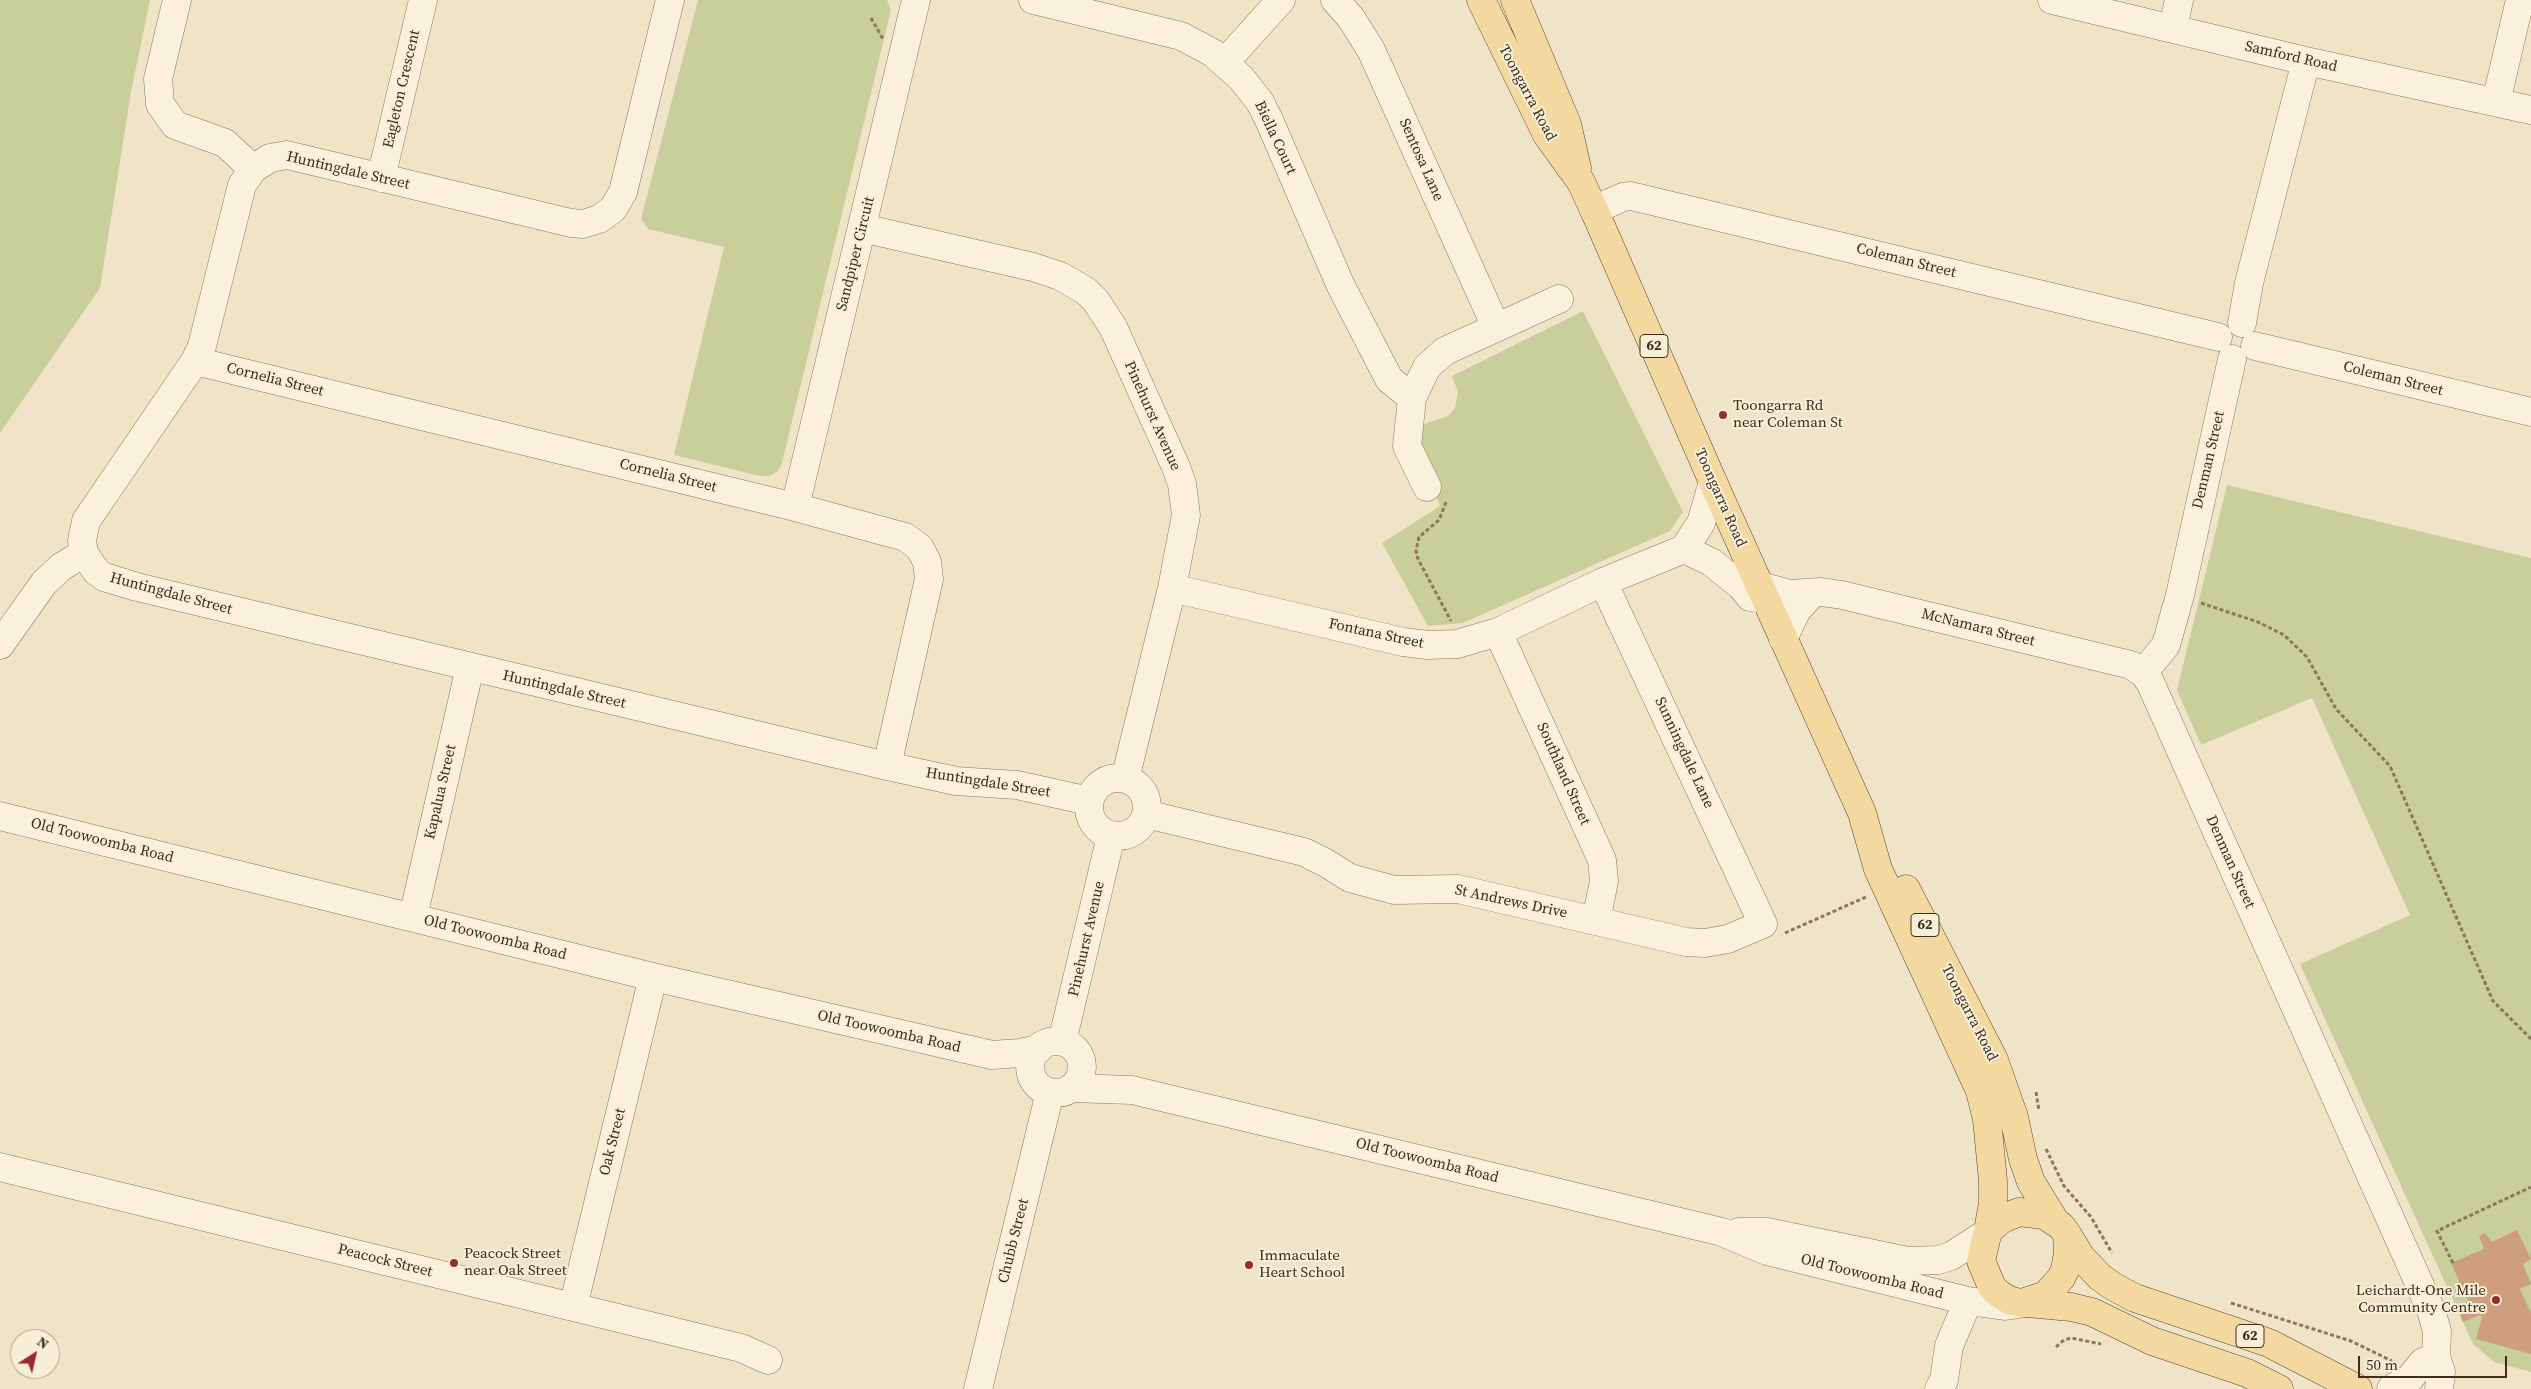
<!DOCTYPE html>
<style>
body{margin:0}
#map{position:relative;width:2531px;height:1389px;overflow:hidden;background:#f0e4c8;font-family:"Source Serif 4",serif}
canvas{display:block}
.north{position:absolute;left:10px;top:1329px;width:50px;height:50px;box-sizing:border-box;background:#f7eed8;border:1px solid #ada18e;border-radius:50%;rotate:35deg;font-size:14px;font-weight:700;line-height:20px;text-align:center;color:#3d2e20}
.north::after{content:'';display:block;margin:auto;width:18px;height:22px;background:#9e2a2b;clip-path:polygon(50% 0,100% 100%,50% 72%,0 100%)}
.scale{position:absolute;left:2358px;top:1356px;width:149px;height:22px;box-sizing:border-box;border:2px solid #3d2e20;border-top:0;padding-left:6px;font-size:15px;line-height:18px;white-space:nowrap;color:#3d2e20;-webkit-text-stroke:4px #f7eed8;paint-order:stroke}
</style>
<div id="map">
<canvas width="2531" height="1389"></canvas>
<div class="north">N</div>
<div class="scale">50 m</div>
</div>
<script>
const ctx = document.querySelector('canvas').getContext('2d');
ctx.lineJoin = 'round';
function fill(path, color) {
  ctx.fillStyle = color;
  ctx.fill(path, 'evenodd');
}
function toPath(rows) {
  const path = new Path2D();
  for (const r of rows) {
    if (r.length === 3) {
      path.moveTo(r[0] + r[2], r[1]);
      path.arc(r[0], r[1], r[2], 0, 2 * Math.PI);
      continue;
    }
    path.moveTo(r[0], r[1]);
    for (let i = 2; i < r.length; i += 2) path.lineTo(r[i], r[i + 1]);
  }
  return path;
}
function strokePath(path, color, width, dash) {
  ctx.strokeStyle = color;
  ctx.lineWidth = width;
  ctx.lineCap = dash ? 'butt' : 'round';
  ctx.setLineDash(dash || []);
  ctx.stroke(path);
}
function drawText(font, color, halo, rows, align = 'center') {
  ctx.font = font + ' "Source Serif 4",serif';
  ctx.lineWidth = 4;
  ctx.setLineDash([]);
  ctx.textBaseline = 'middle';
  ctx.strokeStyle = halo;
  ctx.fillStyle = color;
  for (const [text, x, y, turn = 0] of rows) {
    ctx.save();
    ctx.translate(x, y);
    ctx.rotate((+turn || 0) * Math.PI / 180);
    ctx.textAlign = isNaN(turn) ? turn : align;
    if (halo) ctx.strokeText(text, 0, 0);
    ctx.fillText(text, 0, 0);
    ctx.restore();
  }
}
fill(toPath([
 [0,0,150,0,131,92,100,288,0,433],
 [698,0,887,0,891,10,782,463,778,471,770,476,760,476,674,455,724,247,648,229,641,219],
 [1583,311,1683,512,1670,531,1463,623,1428,626,1382,543,1440,506,1421,452,1421,425,1448,416,1455,408,1458,392,1452,376],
 [2227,485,2531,558,2531,1372,2494,1362,2473,1344,2300,964,2410,915,2312,698,2201,745,2177,690]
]), '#c9cf9b');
fill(toPath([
 [2517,1230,2531,1259,2523,1264,2531,1284,2520,1289,2531,1313,2531,1354,2476,1339,2482,1317,2480,1315,2463,1322,2460,1315,2472,1310,2451,1263,2484,1249,2479,1236,2485,1233,2492,1242]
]), '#cf9f7d');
const minor = toPath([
 [177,0,158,79,160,104,175,125,225,143,253,169],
 [670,0,623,192,613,209,599,219,583,224,571,223,287,155,270,158,253,169,242,185,202,346,195,361,86,521,82,541,84,553,96,571,104,577,137,587,887,766,956,781,1017,785,1089,801],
 [1033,0,1181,36,1213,53,1241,78,1260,102,1269,120,1340,284,1389,379,1412,398],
 [1335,0,1351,18,1371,50,1496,327],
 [2052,0,2306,61,2531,110],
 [2173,28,2179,0],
 [1225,62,1281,0],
 [2496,102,2520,0],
 [381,178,423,0],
 [1594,210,1623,197,1631,196,2218,337],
 [862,228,1033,267,1060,276,1086,291,1096,301,1113,327,1176,467,1182,484,1186,515,1172,588,1125,779],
 [2242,323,2249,283,2306,61],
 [2255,346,2531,412],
 [195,361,795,507,905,537,919,547,923,554,927,562,929,579,887,766],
 [1427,487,1407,446,1412,398,1427,367,1445,351,1559,299],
 [795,507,916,0],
 [1684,549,1711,562,1741,586,1750,597,1765,599],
 [1760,586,1790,594,1821,592,1842,595,2131,665,2143,673,2150,682,2431,1310,2437,1331,2436,1357,2441,1372,2439,1389],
 [1172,588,1403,642,1427,645,1457,644,1498,632,1603,582,1684,549,1701,523,1713,482],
 [1498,632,1602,860,1604,881,1596,921],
 [1783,639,1797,610,1812,594],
 [0,645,44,583,61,567,84,553],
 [2143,673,2166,645,2180,595,2232,359],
 [1118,807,29],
 [1146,814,1304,852,1326,863,1350,878,1394,890,1458,889,1686,942,1705,943,1728,939,1763,924,1603,582],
 [0,816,653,977,992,1055,1020,1053,1039,1049],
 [413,917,470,667],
 [1056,1067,26],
 [1062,1042,1111,836],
 [1071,1088,1132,1090,1722,1232,1767,1251,1968,1301,2005,1306,2026,1303],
 [0,1167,741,1348,768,1360],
 [1739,1232,1767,1232,1908,1261,1938,1260,1951,1256,1987,1233],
 [573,1307,653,977],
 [978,1389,1050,1092],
 [1939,1389,1944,1380,1949,1346,1968,1301],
 [2391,1389,2410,1378,2423,1362,2436,1357]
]);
const major = toPath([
 [1481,0,1547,135,1581,182,1594,210,1713,482,1862,813,1878,869,1980,1091,1987,1119,1993,1181,1993,1203,1988,1231],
 [1515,0,1567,124,1577,168],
 [1906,889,1994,1060,2014,1117,2023,1159,2031,1182,2055,1221],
 [2067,1234,2068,1253,2065,1270,2061,1278,2046,1295,2022,1303,2011,1301,1999,1294,1992,1287,1981,1261,1988,1231,2002,1219,2019,1212,2044,1215,2061,1226,2067,1234,2081,1257,2100,1277,2114,1287,2135,1298,2269,1343,2358,1389],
 [2028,1303,2071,1307,2092,1312,2152,1341,2247,1373,2279,1389]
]);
strokePath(minor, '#8d765c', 29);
strokePath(major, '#5b4430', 29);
strokePath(toPath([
 [871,18,883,39],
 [1446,502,1439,520,1419,537,1416,551,1418,559,1451,621],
 [2201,603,2258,622,2284,635,2307,657,2336,709,2390,766,2493,1001,2531,1039],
 [1785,933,1866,897],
 [2036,1092,2039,1111],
 [2046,1149,2064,1186,2091,1217,2112,1253],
 [2453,1263,2437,1231,2531,1187],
 [2231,1303,2351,1341,2392,1361],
 [2056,1347,2064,1340,2071,1338,2101,1344]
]), '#8d765c', 3, [4, 2.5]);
strokePath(minor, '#faf1dc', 28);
strokePath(major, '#f3d9a0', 28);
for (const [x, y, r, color] of [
 [1723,415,5,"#9e2a2b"],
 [454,1263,5,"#9e2a2b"],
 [1249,1265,5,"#9e2a2b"],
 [2496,1300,5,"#9e2a2b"]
]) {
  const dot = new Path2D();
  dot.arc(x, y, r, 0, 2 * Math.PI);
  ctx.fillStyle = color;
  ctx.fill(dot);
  strokePath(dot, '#f7eed8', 2);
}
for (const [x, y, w] of [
 [1654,346,28],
 [1925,925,28],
 [2250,1336,28]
]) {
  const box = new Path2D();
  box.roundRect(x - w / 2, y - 11.5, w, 23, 4);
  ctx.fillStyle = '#f7eed8';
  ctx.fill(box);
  strokePath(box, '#3d2e20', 1);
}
drawText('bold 14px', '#3d2e20', null, [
 ["62",1654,346],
 ["62",1925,925],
 ["62",2250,1336]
]);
drawText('15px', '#3d2e20', '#f7eed8', [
 ["Samford Road",2291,57,13],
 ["Eagleton Crescent",402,89,-77],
 ["Toongarra Road",1527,93,62],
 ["Biella Court",1275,138,65],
 ["Sentosa Lane",1421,160,66],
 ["Huntingdale Street",348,171,13],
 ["Sandpiper Circuit",856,254,-76],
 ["Coleman Street",1906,261,14],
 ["Coleman Street",2393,379,14],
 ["Cornelia Street",275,380,14],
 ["Pinehurst Avenue",1152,416,66],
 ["Denman Street",2209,460,-77],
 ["Cornelia Street",668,476,14],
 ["Toongarra Road",1720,498,66],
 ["Huntingdale Street",171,594,15],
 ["McNamara Street",1978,628,14],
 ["Fontana Street",1376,634,12],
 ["Huntingdale Street",564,690,13],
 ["Sunningdale Lane",1684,753,65],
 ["Southland Street",1563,774,66],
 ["Huntingdale Street",988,783,9],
 ["Kapalua Street",441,792,-77],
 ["Old Toowoomba Road",102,841,14],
 ["Denman Street",2230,862,66],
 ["St Andrews Drive",1511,902,12],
 ["Old Toowoomba Road",495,938,14],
 ["Pinehurst Avenue",1087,939,-77],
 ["Toongarra Road",1969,1013,63],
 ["Old Toowoomba Road",889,1032,13],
 ["Oak Street",613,1142,-76],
 ["Old Toowoomba Road",1427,1161,14],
 ["Chubb Street",1014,1241,-76],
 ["Peacock Street",385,1261,14],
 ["Old Toowoomba Road",1872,1277,14]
]);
drawText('15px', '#3d2e20', '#f7eed8', [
 ["Toongarra Rd",1733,406],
 ["near Coleman St",1733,423],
 ["Peacock Street",464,1254],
 ["near Oak Street",464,1271],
 ["Immaculate",1259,1256],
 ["Heart School",1259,1273],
 ["Leichardt-One Mile",2486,1291,"right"],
 ["Community Centre",2486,1308,"right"]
], 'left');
</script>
